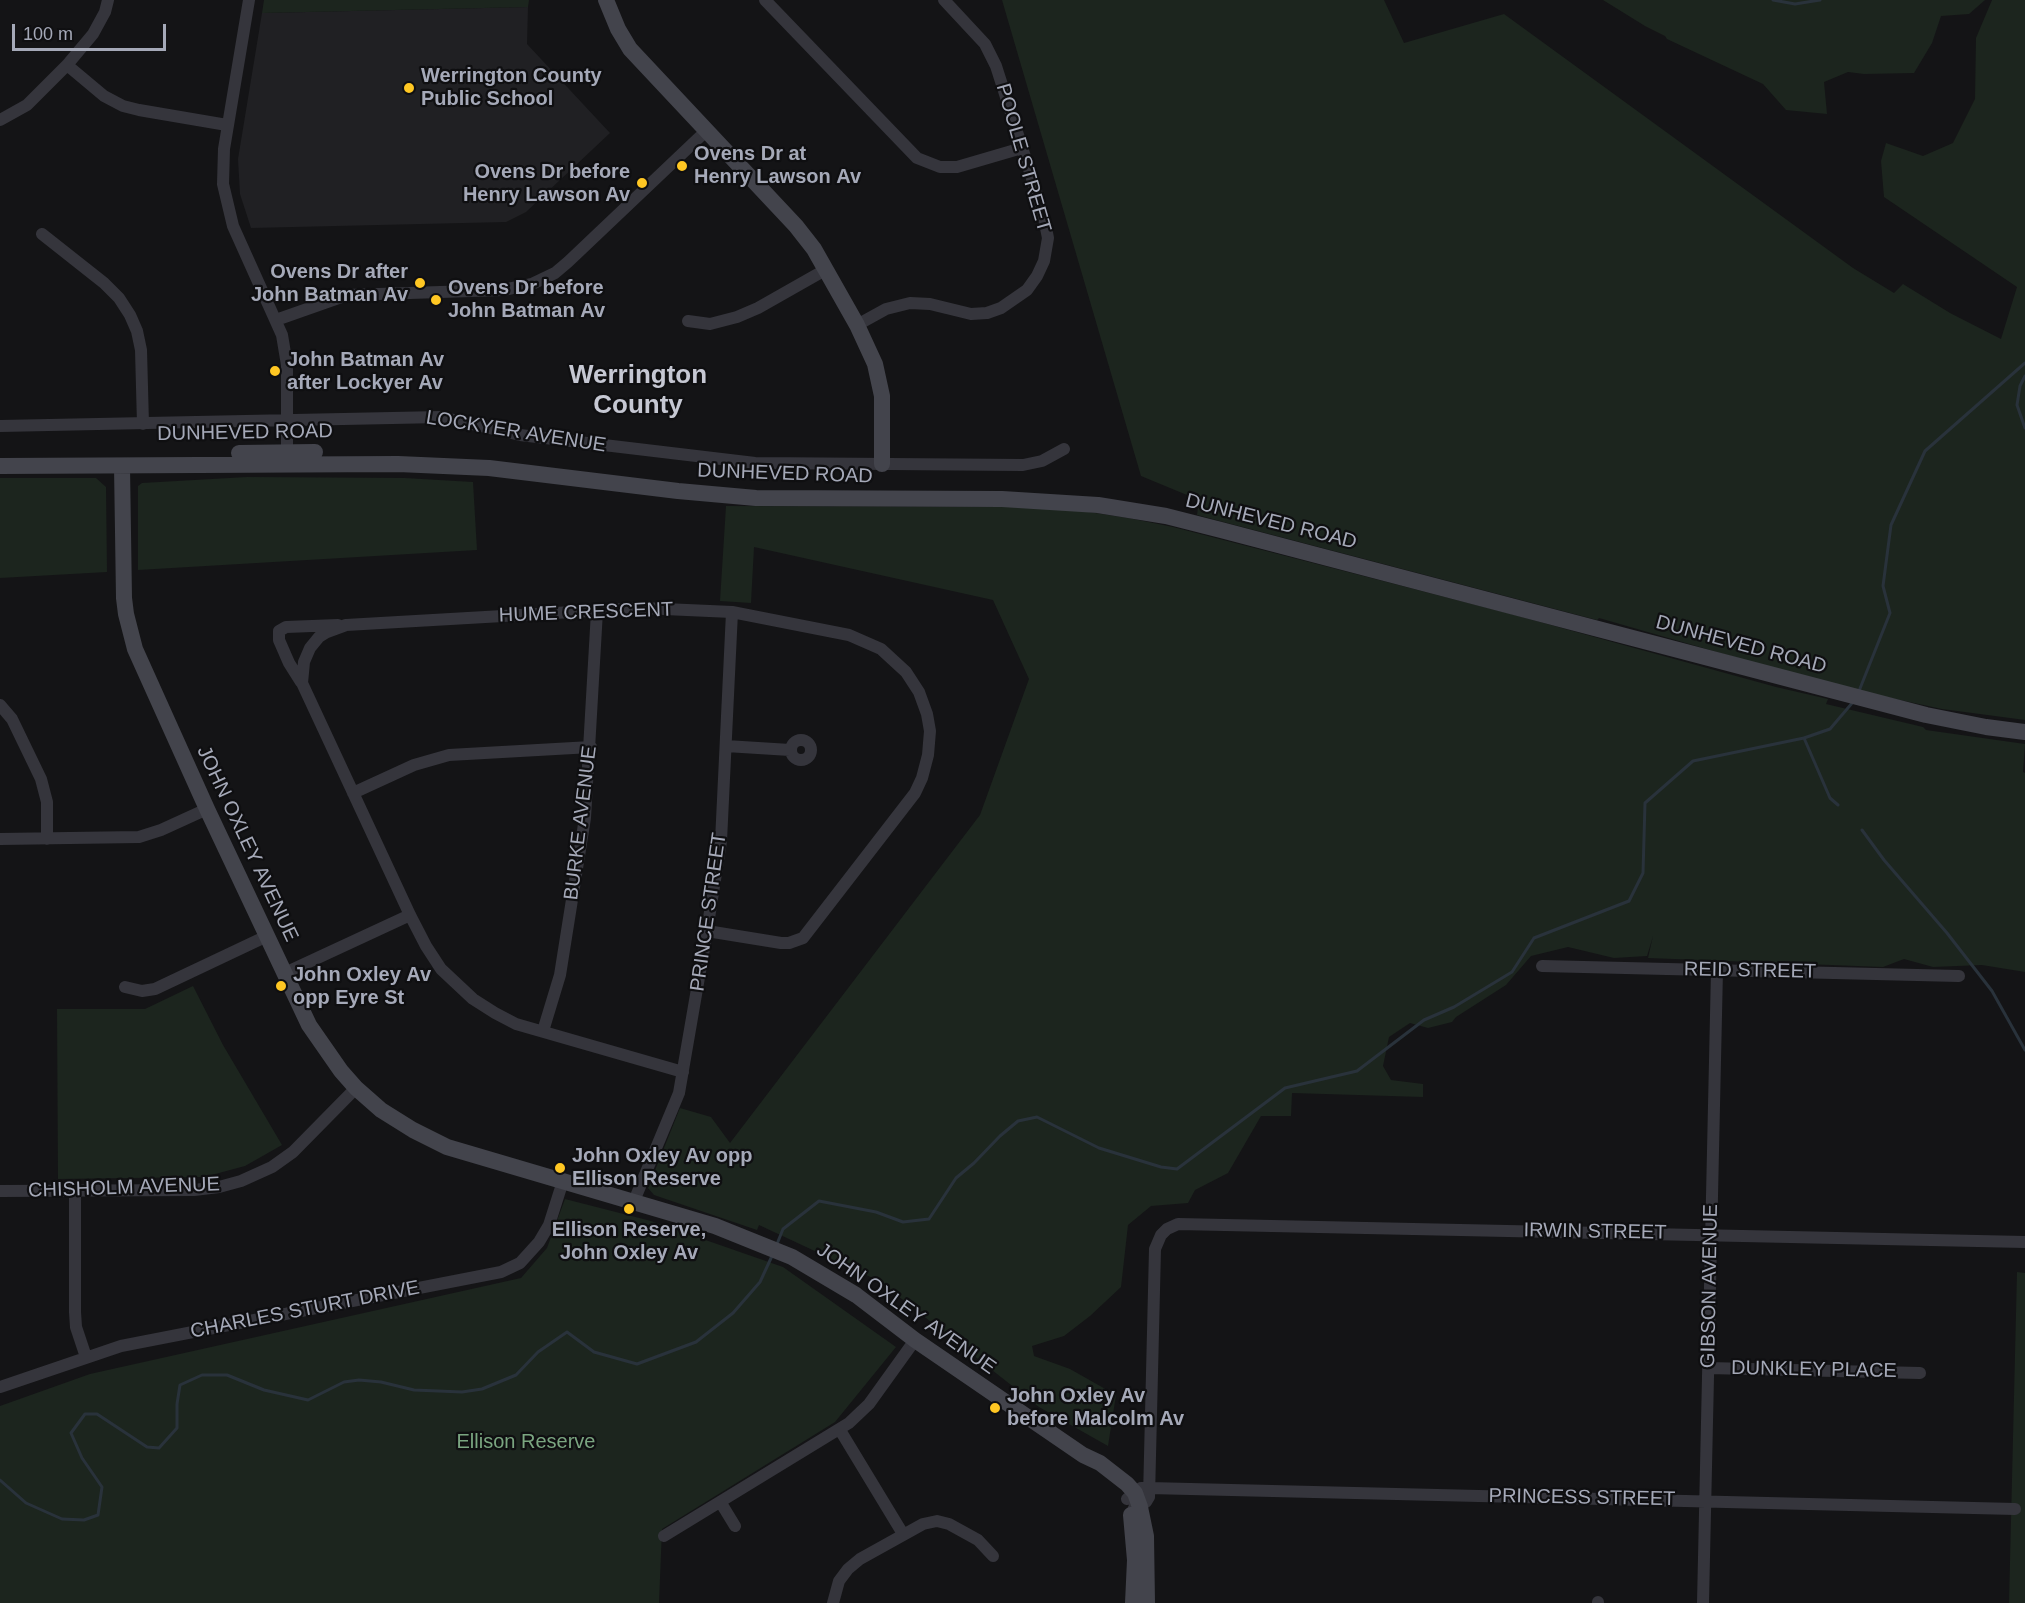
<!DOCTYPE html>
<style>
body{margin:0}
#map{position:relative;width:2025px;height:1603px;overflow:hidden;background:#141416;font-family:Arial,sans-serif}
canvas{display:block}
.scale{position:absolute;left:12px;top:24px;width:154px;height:27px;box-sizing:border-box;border:3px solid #a5a9b8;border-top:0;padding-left:8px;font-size:18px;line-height:21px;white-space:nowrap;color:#a5a9b8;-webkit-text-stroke:4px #0f0f11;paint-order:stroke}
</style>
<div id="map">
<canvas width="2025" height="1603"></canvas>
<div class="scale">100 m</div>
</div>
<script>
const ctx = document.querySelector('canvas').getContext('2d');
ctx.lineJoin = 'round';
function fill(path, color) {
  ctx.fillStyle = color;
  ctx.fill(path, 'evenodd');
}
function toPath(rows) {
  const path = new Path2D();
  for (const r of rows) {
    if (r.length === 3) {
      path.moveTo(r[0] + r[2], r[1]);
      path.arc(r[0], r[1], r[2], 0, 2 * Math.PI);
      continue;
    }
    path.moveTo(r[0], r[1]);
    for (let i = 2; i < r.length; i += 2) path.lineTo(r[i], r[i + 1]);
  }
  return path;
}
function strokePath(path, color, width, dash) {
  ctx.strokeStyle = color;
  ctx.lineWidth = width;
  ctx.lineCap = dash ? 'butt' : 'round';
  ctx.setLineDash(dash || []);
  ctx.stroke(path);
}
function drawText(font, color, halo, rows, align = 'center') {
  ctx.font = font + ' Arial,sans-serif';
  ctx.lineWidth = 4.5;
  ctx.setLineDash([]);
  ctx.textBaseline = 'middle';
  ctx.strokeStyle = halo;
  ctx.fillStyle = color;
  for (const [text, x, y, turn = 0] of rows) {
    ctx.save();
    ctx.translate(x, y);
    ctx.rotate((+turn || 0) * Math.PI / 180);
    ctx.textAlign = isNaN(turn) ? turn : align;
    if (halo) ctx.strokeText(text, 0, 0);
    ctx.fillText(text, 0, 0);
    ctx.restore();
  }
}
fill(toPath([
 [528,7,527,44,610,133,526,212,506,222,251,228,240,194,238,159,262,13]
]), '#202023');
fill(toPath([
 [264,0,529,0,528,7,262,13],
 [1002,0,1384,0,1404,43,1504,14,1853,268,1894,293,1903,284,1950,313,2001,339,2017,287,1884,197,1881,161,1886,143,1923,156,1953,143,1975,99,1976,38,1992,0,2025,0,2025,720,1942,709,1835,686,1599,618,1597,620,1197,515,1199,500,1141,476],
 [1603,0,1985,0,1969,14,1941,16,1932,43,1914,73,1864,74,1848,72,1824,82,1827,114,1786,110,1763,84,1667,39,1665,36,1645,26],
 [247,477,405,478,473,482,477,550,138,570,138,486,142,483],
 [0,478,96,478,106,487,107,572,0,578],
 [726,506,1026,507,1082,511,1128,518,1173,527,1511,614,1776,687,1828,699,1826,704,1923,727,1926,730,2025,744,2023,772,2025,773,2025,972,1982,965,1933,967,1904,959,1883,967,1648,958,1653,936,1647,956,1614,958,1568,947,1531,956,1506,985,1456,1017,1452,1022,1428,1028,1410,1023,1389,1037,1383,1066,1391,1080,1423,1084,1423,1097,1292,1093,1291,1116,1261,1116,1228,1173,1195,1190,1188,1203,1151,1206,1128,1225,1121,1287,1090,1316,1064,1336,1032,1346,1034,1356,1070,1369,1116,1395,1108,1446,1039,1407,879,1281,759,1225,757,1230,654,1195,648,1188,680,1108,711,1117,730,1143,980,815,1029,679,993,600,754,547,751,603,720,601],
 [193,986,223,1045,282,1145,245,1166,204,1177,58,1179,57,1009,145,1009],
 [565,1199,651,1221,783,1267,896,1347,835,1422,662,1529,659,1603,0,1603,0,1406,90,1374,521,1278,547,1248],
 [2017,1272,2025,1273,2025,1603,2009,1603]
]), '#1c251e');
strokePath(toPath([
 [1773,0,1795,4,1820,0],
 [2025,376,2020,386,2017,405,2025,428],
 [1859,691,1890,613,1883,586,1891,525,1925,451,2025,363],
 [1804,738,1830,798,1838,805],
 [1862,830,1884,860,1947,933,1992,991,2025,1050],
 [777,1244,783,1229,819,1201,876,1212,903,1222,929,1219,956,1178,974,1163,1000,1136,1018,1121,1037,1117,1099,1148,1161,1167,1177,1169,1285,1088,1357,1071,1424,1020,1454,1007,1512,972,1534,938,1629,901,1643,873,1645,803,1693,761,1804,738,1830,729,1853,702],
 [0,1480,26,1503,62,1519,84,1520,98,1515,102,1487,82,1458,71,1433,85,1414,97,1414,147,1447,159,1448,177,1428,177,1404,180,1385,202,1375,227,1375,264,1390,308,1400,344,1382,359,1380,381,1382,414,1390,462,1392,482,1389,516,1375,538,1352,567,1332,594,1352,637,1364,696,1342,733,1313,760,1282,772,1256]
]), '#29323b', 3);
strokePath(toPath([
 [249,0,224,149,223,184,233,226,282,335,287,365,287,452],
 [765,0,917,158,940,167,957,167,1022,148],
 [67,65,104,96,123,106,139,110,227,125],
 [0,120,27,105,67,65,93,34,105,12,108,0],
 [42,234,104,283,119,298,130,315,137,331,141,350,143,424],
 [276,320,347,295,503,290,532,284,555,273,568,262,706,131],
 [688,321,710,324,737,317,758,308,825,270],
 [857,325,886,309,910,303,930,304,971,314,987,313,1001,308,1027,290,1037,276,1044,261,1048,238,1043,213,996,66,985,44,944,0],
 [0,426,441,417,520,435,755,463,1023,465,1042,461,1064,449],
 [301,682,289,663,279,640,279,631,286,627,338,625],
 [0,705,12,719,41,779,47,802,47,839],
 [801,750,10],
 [726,746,790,750],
 [353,793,414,765,449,755,591,747],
 [0,839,139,837,161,830,207,809],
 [1542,966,1959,976],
 [285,973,410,915],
 [125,987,142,991,155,989,267,936],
 [543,1031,560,975,585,818,597,611],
 [683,1072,516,1024,495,1013,473,999,441,969,426,946,410,915,302,683,304,662,310,648,319,637,327,632,346,625,642,608,732,612,849,635,881,649,906,672,919,692,927,714,930,731,928,755,922,778,915,793,803,938,789,943,781,943,707,931],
 [0,1191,194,1190,219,1187,241,1181,272,1167,293,1152,356,1088],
 [75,1191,75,1312,76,1327,86,1357],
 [634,1201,679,1093,707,931,721,841,732,612],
 [1708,1368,1920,1373],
 [0,1387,121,1346,501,1272,520,1263,539,1242,549,1225,563,1181],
 [840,1430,903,1534],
 [1127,1499,1141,1488,1149,1488,2015,1509],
 [721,1503,735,1526],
 [1134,1508,1146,1502,1149,1497,1155,1249,1161,1235,1167,1229,1178,1224,2025,1242],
 [664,1536,849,1423,869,1404,915,1340],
 [833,1603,839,1581,848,1569,860,1559,923,1524,937,1521,949,1524,978,1540,993,1556],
 [1598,1603,1598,1602],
 [1703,1603,1717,970]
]), '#35353c', 12);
strokePath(toPath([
 [606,0,618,29,630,49,796,226,814,249,857,325,875,364,882,396,882,464],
 [239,453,315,452],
 [0,466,398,464,489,468,678,491,756,498,1002,499,1098,505,1166,516,1221,530,1926,715,1986,727,2025,732],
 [122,466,124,598,126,614,135,649,207,809,309,1025,341,1071,356,1088,381,1110,413,1130,447,1147,715,1226,792,1257,856,1295,915,1340,1083,1455,1100,1463,1127,1484,1135,1493,1140,1507,1146,1536,1147,1603],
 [1131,1515,1135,1560,1133,1603]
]), '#43444c', 16);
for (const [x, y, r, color] of [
 [409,88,6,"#ffc723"],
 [682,166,6,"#ffc723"],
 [642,183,6,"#ffc723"],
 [420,283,6,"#ffc723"],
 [436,300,6,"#ffc723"],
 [275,371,6,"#ffc723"],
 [281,986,6,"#ffc723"],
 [560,1168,6,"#ffc723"],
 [629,1209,6,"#ffc723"],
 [995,1408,6,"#ffc723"]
]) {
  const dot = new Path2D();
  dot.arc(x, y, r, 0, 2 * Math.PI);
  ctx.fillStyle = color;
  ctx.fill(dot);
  strokePath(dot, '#0f0f11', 2);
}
drawText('bold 20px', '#a5a9b8', '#0f0f11', [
 ["Werrington County",421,76],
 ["Public School",421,99],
 ["Ovens Dr at",694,154],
 ["Henry Lawson Av",694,177],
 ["Ovens Dr before",630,172,"right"],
 ["Henry Lawson Av",630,195,"right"],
 ["Ovens Dr after",408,272,"right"],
 ["John Batman Av",408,295,"right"],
 ["Ovens Dr before",448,288],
 ["John Batman Av",448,311],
 ["John Batman Av",287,360],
 ["after Lockyer Av",287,383],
 ["John Oxley Av",293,975],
 ["opp Eyre St",293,998],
 ["John Oxley Av opp",572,1156],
 ["Ellison Reserve",572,1179],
 ["Ellison Reserve,",629,1230,"center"],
 ["John Oxley Av",629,1253,"center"],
 ["John Oxley Av",1007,1396],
 ["before Malcolm Av",1007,1419]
], 'left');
drawText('20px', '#a5a9b8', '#0f0f11', [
 ["POOLE STREET",1023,158,74],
 ["LOCKYER AVENUE",516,432,9],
 ["DUNHEVED ROAD",245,433,-1],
 ["DUNHEVED ROAD",785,474,2],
 ["DUNHEVED ROAD",1271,522,14],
 ["HUME CRESCENT",586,613,-2],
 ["DUNHEVED ROAD",1741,645,15],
 ["BURKE AVENUE",581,823,-83],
 ["JOHN OXLEY AVENUE",247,844,65],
 ["PRINCE STREET",709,912,-82],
 ["REID STREET",1750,971,1],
 ["CHISHOLM AVENUE",124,1188,-2],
 ["IRWIN STREET",1595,1232,1],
 ["GIBSON AVENUE",1710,1286,-89],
 ["JOHN OXLEY AVENUE",906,1309,35],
 ["CHARLES STURT DRIVE",305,1310,-11],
 ["DUNKLEY PLACE",1814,1370,1],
 ["PRINCESS STREET",1582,1498,1]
]);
drawText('20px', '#7aa580', '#0f0f11', [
 ["Ellison Reserve",526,1442]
]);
drawText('bold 26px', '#c6c8d3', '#0f0f11', [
 ["Werrington",638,376],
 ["County",638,406]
]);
</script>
